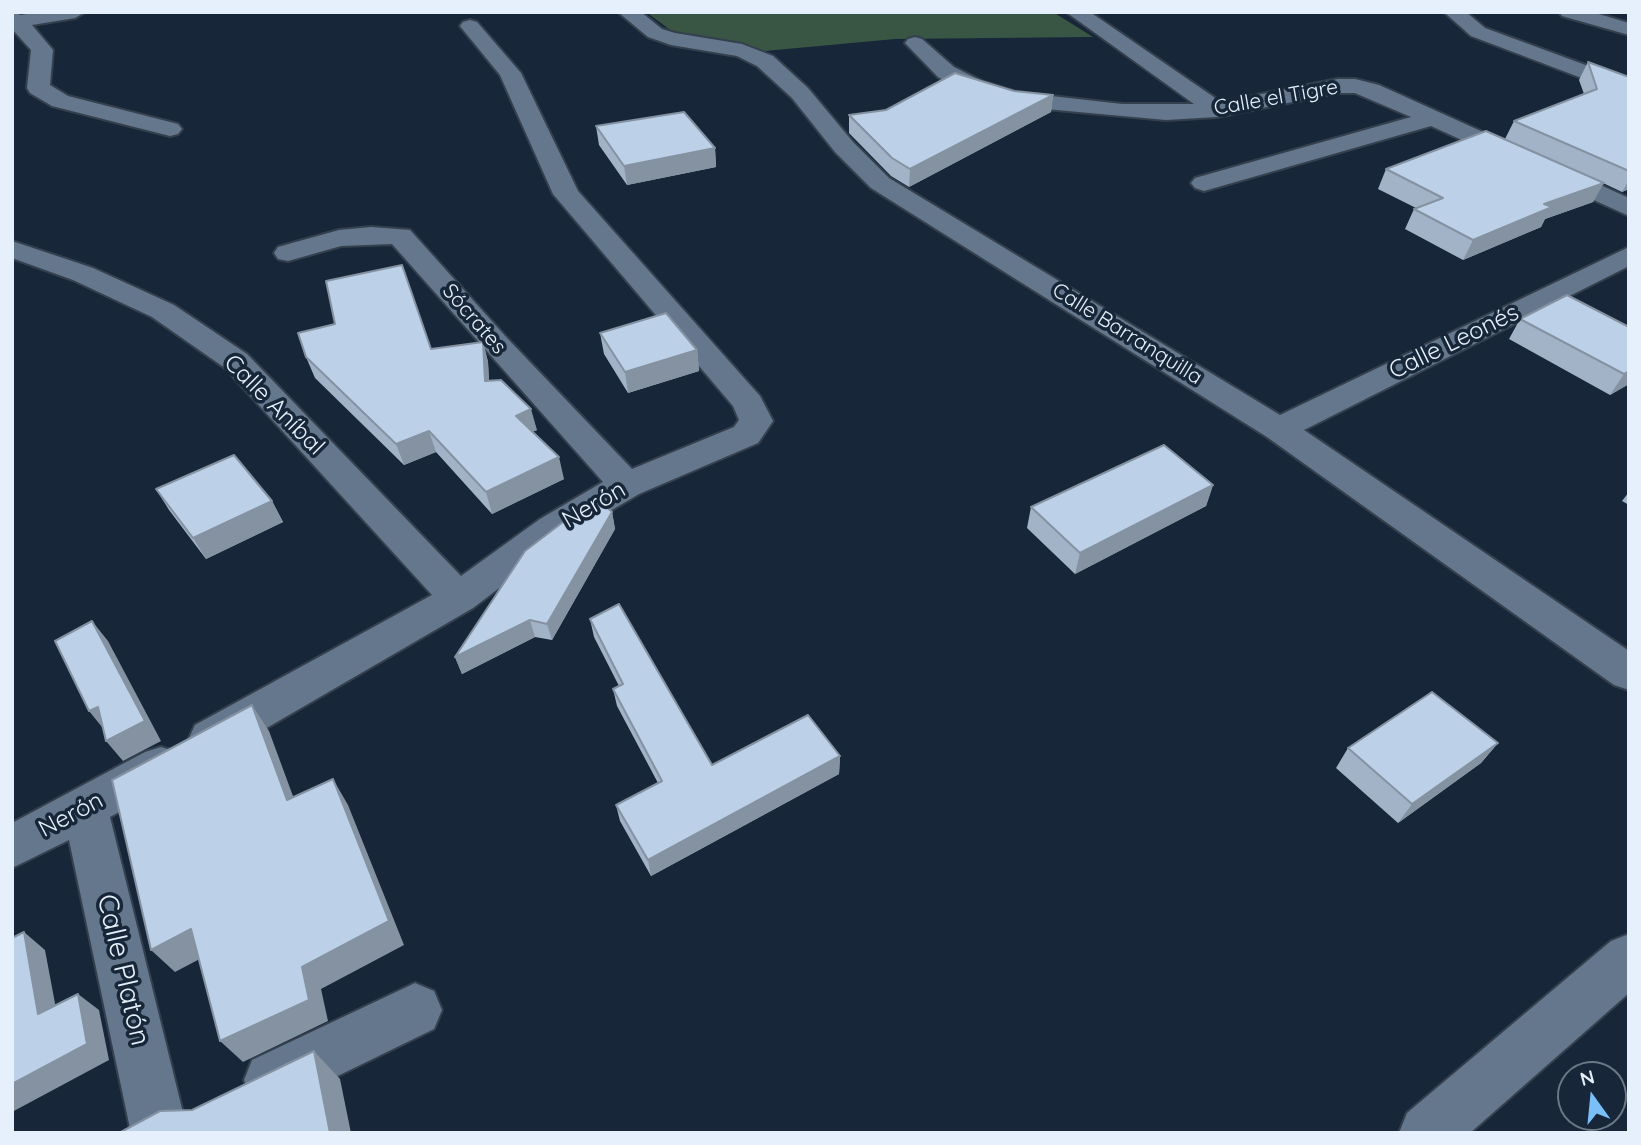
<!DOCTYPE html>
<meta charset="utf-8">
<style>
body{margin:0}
#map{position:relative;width:1641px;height:1145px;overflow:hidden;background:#172638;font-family:Quicksand,sans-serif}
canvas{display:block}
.frame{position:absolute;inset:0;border:14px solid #e6f0fc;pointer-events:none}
.north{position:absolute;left:1557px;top:1061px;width:70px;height:70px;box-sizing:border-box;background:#172638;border:2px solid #6a7786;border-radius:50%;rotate:345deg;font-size:19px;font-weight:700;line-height:28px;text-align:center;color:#e6f0fc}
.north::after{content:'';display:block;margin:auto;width:24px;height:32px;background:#7abff8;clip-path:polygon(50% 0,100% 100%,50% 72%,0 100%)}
</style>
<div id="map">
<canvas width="1641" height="1145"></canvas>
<div class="frame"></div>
<div class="north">N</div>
</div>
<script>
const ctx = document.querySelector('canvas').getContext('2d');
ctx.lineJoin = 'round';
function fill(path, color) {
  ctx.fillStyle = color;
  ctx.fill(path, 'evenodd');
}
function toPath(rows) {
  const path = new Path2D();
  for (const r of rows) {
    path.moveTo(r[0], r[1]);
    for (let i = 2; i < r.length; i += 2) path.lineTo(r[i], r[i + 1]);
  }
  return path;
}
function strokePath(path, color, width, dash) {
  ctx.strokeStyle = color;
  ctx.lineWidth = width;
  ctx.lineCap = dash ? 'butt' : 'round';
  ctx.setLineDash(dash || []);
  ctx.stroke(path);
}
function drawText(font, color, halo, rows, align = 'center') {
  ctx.font = font + ' Quicksand,sans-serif';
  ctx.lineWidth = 7;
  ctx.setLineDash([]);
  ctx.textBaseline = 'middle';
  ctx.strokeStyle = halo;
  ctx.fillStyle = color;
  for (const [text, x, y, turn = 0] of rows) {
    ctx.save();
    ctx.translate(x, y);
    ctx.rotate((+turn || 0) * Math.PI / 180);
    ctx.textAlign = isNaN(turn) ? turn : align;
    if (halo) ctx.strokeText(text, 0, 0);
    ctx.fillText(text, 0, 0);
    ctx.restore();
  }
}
fill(toPath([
 [646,12,1053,12,1093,37,895,39,765,51,673,32]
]), '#385643');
const minor = toPath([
 [12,12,21,15,38,12,85,12,75,18,32,25,53,50,50,85,68,96,178,124,182,129,178,134,170,136,52,106,30,93,27,88,31,50,12,29,12,12],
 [618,12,641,12,662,29,675,33,742,44,773,56,808,88,853,142,889,178,1280,415,1629,247,1629,266,1304,430,1629,651,1629,690,1614,685,1267,437,871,188,835,152,792,98,757,66,737,56,671,45,648,37,618,12],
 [1066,12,1090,12,1221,102,1338,79,1355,79,1379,85,1629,198,1629,216,1431,126,1204,191,1195,188,1191,183,1195,178,1411,117,1355,93,1338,93,1217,117,1166,120,1013,106,968,92,938,77,905,43,908,39,915,37,922,39,954,67,984,82,1016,92,1122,104,1194,104,1066,12],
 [1444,12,1466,12,1485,28,1629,81,1629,96,1471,36,1444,12],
 [1559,12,1592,12,1629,23,1629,35,1562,16,1559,12],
 [470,20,477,22,521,73,578,191,760,396,773,421,758,443,639,494,566,537,473,608,227,751,211,756,195,751,189,738,195,725,432,595,225,368,152,317,73,280,12,258,12,241,93,268,174,305,247,354,461,576,540,519,603,482,392,244,341,246,288,261,278,259,274,253,278,247,339,230,371,227,410,230,507,338,632,469,734,427,739,420,733,406,553,194,500,75,460,26,463,22,470,20],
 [161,747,177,752,183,766,177,780,110,817,188,1133,131,1133,69,840,12,868,12,823,145,752,161,747],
 [1629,934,1629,993,1470,1133,1399,1133,1407,1113,1611,941,1629,934],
 [415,983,434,991,442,1010,434,1029,272,1108,252,1100,244,1080,252,1060,415,983]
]);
strokePath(minor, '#35404f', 4);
fill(minor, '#65778c');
fill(toPath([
 [1588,62,1629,77,1629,189,1622,192,1603,183,1593,202,1545,219,1541,227,1463,260,1405,229,1414,209,1416,208,1378,189,1386,169,1505,139,1514,121,1584,94,1579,80],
 [1014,91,1053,95,1051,112,909,187,891,176,849,133,849,115],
 [596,126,715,148,716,167,627,185,599,145],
 [1520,319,1629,327,1629,384,1610,395,1509,339],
 [600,333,697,350,699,371,628,393,604,354],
 [483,342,488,362,489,381,537,430,532,432,564,479,492,514,436,452,404,465,315,378,306,357,431,349],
 [1213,485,1206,506,1075,574,1027,528,1031,507],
 [156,489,272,501,283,522,206,559,169,510],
 [1629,492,1629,505,1622,501],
 [612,512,615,529,552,640,535,637,462,674,455,657],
 [590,619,712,765,840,756,839,774,651,876,620,821,616,805,658,783,617,706,613,689,619,686,594,637],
 [1498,743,1481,763,1398,823,1336,768,1348,748]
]), '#a2b3c7');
fill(toPath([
 [1053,95,1051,112,909,187,910,169],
 [715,148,716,167,627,185,624,166],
 [1629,180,1629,189,1622,192],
 [1604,183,1593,202,1545,219,1541,227,1463,260,1473,240,1544,204],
 [483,342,488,362,490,402,485,381],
 [697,350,699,371,628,393,625,372],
 [1629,371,1629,384,1610,395,1624,374],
 [531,409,537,430,521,437,516,416],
 [429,431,436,452,404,465,396,444],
 [559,457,564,479,492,514,486,492],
 [1213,485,1206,506,1075,574,1080,553],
 [272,501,283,522,206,559,193,538],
 [612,512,615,529,552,640,547,624],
 [530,620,535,637,462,674,455,657],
 [92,621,108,641,161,741,123,761,106,741],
 [252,705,269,731,304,826,287,800],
 [98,707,106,732,89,711],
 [1498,743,1481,763,1398,823,1412,804],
 [840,756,839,774,651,876,648,860],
 [333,779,348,805,404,945,321,989,328,1021,243,1062,220,1041,302,967],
 [191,929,213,952,175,972,151,950],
 [24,932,45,950,60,1030,38,1014],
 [78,994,99,1010,109,1060,12,1112,12,1084],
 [314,1051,340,1079,351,1133,330,1133]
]), '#8492a2');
const building = toPath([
 [1588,62,1629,77,1629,171,1514,121,1597,89,1588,62],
 [955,73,1014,91,1053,95,910,169,892,158,849,115,886,110,955,73],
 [684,112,715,148,624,166,596,126,684,112],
 [1486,131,1604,183,1544,204,1552,207,1473,240,1414,209,1443,198,1386,169,1486,131],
 [402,265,431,349,483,342,485,381,501,380,531,409,516,416,559,457,486,492,429,431,396,444,306,357,298,333,335,324,326,281,402,265],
 [1567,295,1629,327,1629,371,1624,374,1520,319,1567,295],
 [666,313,697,350,625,372,600,333,666,313],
 [1164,445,1213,485,1080,553,1031,507,1164,445],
 [234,455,272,501,193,538,156,489,234,455],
 [600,501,612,512,547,624,530,620,455,657,525,551,563,522,600,501],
 [619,604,712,765,808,715,840,756,648,860,616,805,662,781,613,689,623,684,590,619,619,604],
 [92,621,145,721,106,741,98,707,89,711,55,641,92,621],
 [1432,692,1498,743,1412,804,1348,748,1432,692],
 [252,705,287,800,333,779,389,921,302,967,309,1000,220,1041,191,929,151,950,112,780,252,705],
 [24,932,38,1014,78,994,87,1044,12,1084,12,938,24,932],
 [314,1051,330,1133,119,1133,160,1111,192,1110,314,1051]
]);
fill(building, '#bcd0e7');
strokePath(building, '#8492a2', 2);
drawText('21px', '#e6f0fc', '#172638', [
 ["Calle el Tigre",1276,98,-10],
 ["Sócrates",474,319,49],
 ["Calle Barranquilla",1127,334,32]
]);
drawText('24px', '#e6f0fc', '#172638', [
 ["Calle Leonés",1454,342,-26],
 ["Calle Aníbal",274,405,45],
 ["Nerón",594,505,-30],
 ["Nerón",71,815,-28]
]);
drawText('28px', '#e6f0fc', '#172638', [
 ["Calle Platón",123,970,77]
]);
</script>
